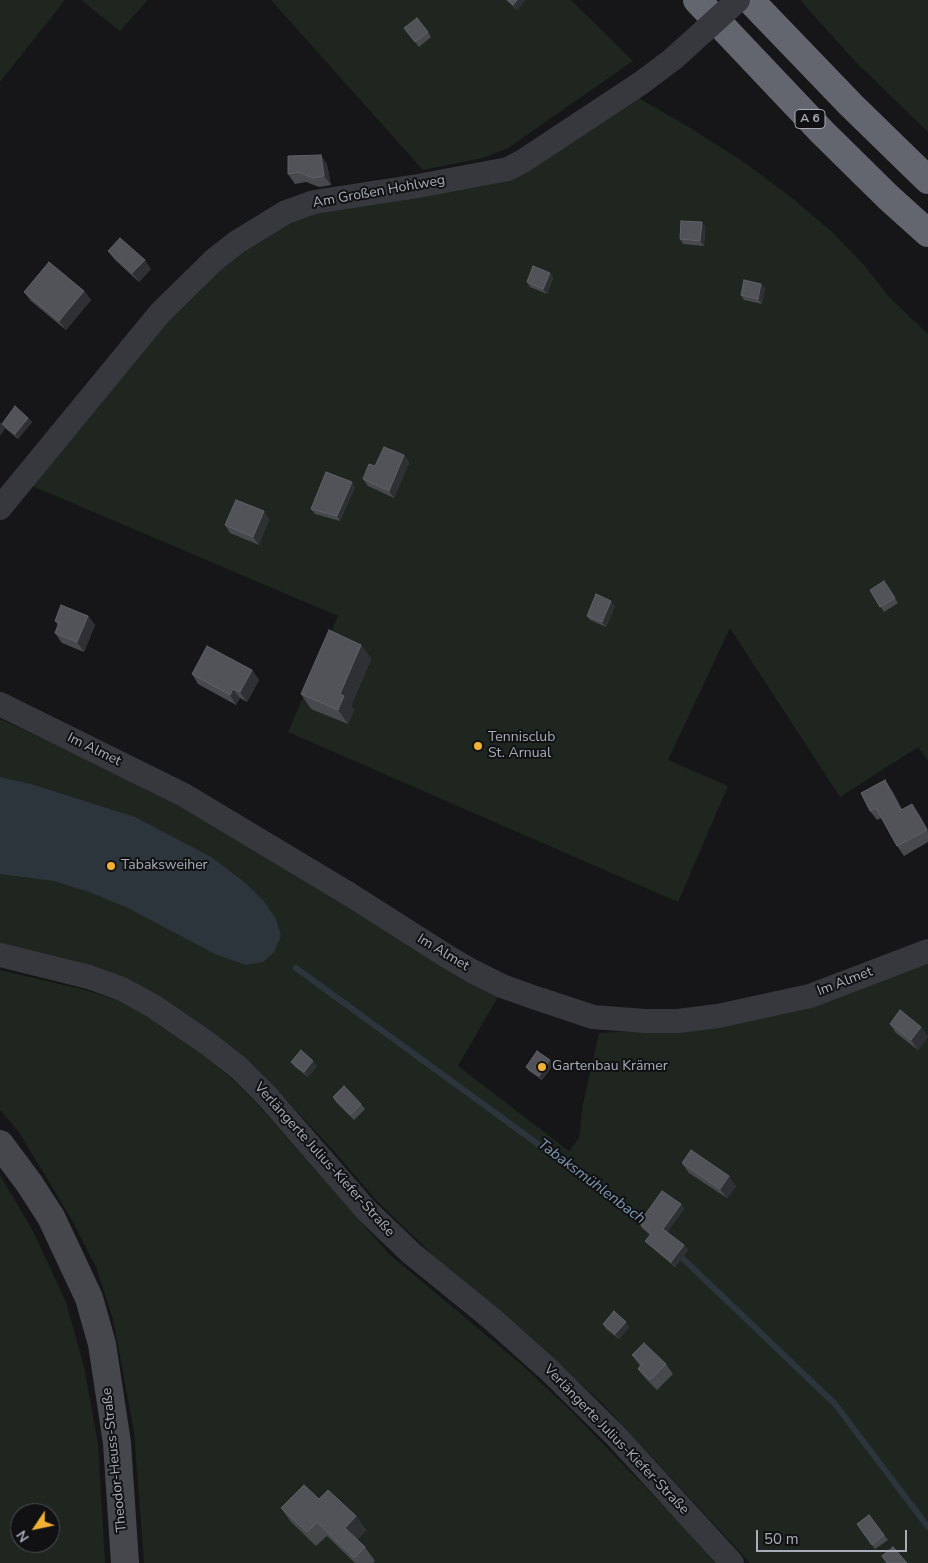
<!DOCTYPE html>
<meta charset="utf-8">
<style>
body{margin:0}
#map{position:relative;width:928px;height:1563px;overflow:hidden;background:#161618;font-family:"Nunito Sans",sans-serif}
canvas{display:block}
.north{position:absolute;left:10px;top:1503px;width:50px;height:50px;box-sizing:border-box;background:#111113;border:1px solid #4d4f55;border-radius:50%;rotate:236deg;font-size:14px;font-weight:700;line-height:20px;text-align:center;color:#a8adb8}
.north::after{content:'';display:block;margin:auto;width:18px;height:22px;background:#f2b134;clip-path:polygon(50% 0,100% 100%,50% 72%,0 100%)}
.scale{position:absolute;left:756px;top:1530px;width:151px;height:22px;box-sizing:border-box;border:2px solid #a8adb8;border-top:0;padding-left:6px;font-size:15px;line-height:18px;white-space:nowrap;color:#a8adb8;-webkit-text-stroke:4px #111113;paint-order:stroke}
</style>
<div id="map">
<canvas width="928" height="1563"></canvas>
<div class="north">N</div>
<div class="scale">50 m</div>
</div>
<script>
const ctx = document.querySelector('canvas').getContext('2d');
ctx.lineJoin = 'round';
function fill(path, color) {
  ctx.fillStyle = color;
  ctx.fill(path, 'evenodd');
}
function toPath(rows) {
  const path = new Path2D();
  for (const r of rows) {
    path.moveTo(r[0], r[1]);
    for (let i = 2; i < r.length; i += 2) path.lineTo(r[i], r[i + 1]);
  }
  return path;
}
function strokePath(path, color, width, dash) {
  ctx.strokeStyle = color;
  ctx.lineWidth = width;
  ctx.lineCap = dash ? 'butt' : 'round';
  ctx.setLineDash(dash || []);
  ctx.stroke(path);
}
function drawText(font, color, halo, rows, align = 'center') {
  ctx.font = font + ' "Nunito Sans",sans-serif';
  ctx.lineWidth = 4;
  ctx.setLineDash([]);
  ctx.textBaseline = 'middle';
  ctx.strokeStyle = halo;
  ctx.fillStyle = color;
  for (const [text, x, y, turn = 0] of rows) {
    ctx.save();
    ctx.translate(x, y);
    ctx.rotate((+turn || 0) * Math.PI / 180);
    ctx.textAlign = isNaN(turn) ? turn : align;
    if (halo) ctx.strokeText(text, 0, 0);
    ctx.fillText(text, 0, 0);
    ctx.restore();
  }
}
fill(toPath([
 [0,0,65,0,0,82],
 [81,0,148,0,120,31],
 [271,0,571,0,633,61,508,148,483,158,423,170],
 [800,0,928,0,928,132,854,60],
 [624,94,640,99,689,127,745,163,787,194,831,231,864,265,890,298,928,334,928,761,918,747,840,797,730,628,668,760,728,786,678,902,288,732,338,616,23,482,97,389,261,226,493,173],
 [0,719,174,800,499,995,458,1066,569,1151,579,1138,583,1104,599,1033,704,1028,928,959,928,1563,750,1563,602,1403,493,1305,436,1258,377,1201,333,1150,253,1064,191,1019,0,944],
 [0,970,85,990,117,1000,148,1016,200,1052,233,1080,258,1105,389,1254,522,1365,570,1410,682,1525,715,1563,144,1563,134,1432,113,1319,96,1267,73,1222,19,1132,0,1110],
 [0,1175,32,1229,66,1302,84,1367,98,1444,105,1563,0,1563],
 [20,1513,50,1513,50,1543,20,1543]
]), '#1e261f');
fill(toPath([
 [0,777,31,784,135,817,211,857,243,881,263,900,276,919,281,936,274,952,263,962,246,965,215,954,126,907,89,892,54,881,0,874]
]), '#2c353c');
strokePath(toPath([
 [296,968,575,1171,633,1211,647,1224],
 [676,1252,835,1404,928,1527]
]), '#2c353c', 6);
strokePath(toPath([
 [0,508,160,313,214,260,237,242,286,212,314,202,418,186,508,169,523,161,641,83,673,59],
 [0,704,184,795,349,894,448,957,472,971,502,986,533,997,593,1017,645,1021,678,1021,718,1016,810,996,928,951],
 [0,955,89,977,122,989,153,1006,207,1043,239,1068,267,1096,366,1210,411,1253,492,1319,549,1370,616,1436,732,1563]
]), '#37383d', 24);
strokePath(toPath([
 [0,1144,29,1183,51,1217,89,1298,102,1344,117,1443,125,1563]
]), '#45474d', 28);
strokePath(toPath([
 [697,0,822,132,888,197,928,233],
 [750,0,851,105,928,180]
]), '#63666e', 28);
strokePath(toPath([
 [673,59,738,0]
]), '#37383d', 24);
fill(toPath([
 [506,0,525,0,517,10],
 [428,32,431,37,419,47,408,33],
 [321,155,327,165,331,185,319,187,306,182,295,184,288,174],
 [702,222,705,227,704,246,683,244,680,239],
 [108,251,151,269,139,282,115,260],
 [550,273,553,278,547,294,530,287,527,282],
 [765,288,762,304,744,300,741,295],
 [84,291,91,300,66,330,31,301,24,292],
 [28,418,32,422,18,439,5,428,2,424],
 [404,455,409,463,394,498,368,486,363,479,375,466],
 [355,487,340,521,315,514,311,509],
 [264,511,269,519,259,545,230,533,225,525],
 [884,581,898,603,884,612,870,590],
 [615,606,606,627,590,620,587,616],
 [88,616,95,625,84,652,62,643,55,633,58,625,55,621],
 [361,645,371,659,351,706,354,710,348,724,311,709,301,694],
 [252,670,259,680,247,702,240,698,236,705,198,684,192,674],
 [892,790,902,809,919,814,928,830,928,842,904,856,897,846,881,818,877,820,870,811],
 [890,1024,921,1027,928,1037,918,1050,896,1033],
 [291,1062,317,1066,308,1077,295,1067],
 [553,1065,542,1080,529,1071,526,1067],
 [333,1097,361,1104,365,1109,354,1120,336,1102],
 [682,1163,736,1186,727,1198,689,1173],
 [681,1204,684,1209,667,1232,684,1245,688,1250,675,1267,649,1245,645,1241,650,1235,642,1228,639,1223],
 [603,1324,629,1327,619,1339,606,1329],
 [632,1355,666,1364,673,1374,657,1390,645,1378,638,1369,640,1366],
 [319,1499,356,1516,366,1530,357,1540,365,1547,375,1561,373,1563,355,1563,327,1536,316,1546,291,1522,281,1508],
 [869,1515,888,1540,875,1549,857,1524]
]), '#47494d');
fill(toPath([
 [517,0,525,0,517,10,513,5],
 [321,155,327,165,331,185,324,176],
 [702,222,705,227,704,246,700,241],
 [145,260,151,269,139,282,132,273],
 [550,273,553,278,547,294,543,289],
 [761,284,765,288,762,304,758,299],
 [84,291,91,300,66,330,59,321],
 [28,418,32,422,18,439,15,434],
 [0,422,5,429,0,436],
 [404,455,409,463,394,498,389,491],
 [352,482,355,487,340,521,337,516],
 [264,511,269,519,259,545,253,537],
 [611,601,615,606,606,627,602,622],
 [88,616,95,625,84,652,77,642],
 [361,645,371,659,351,706,354,710,348,724,338,710,340,694],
 [252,670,259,680,247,702,240,692],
 [233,689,240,698,236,705,230,695],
 [885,780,892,790,908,820,901,810],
 [912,804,919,814,928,830,928,832],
 [921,1027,928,1037,918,1050,911,1040],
 [550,1060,553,1065,542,1080,539,1076],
 [313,1061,317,1066,308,1077,304,1072],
 [729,1176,736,1186,727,1198,720,1189],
 [681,1204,684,1209,666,1234,663,1229],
 [684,1245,688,1250,675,1267,671,1262],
 [626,1322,629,1327,619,1339,615,1334],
 [356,1516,366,1530,355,1542,345,1528]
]), '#2f3033');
const building = toPath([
 [508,0,517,0,513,5,508,0],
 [417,18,428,32,415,42,404,28,417,18],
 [321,155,324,176,312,178,299,172,288,174,288,156,321,155],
 [681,221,702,222,700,241,680,239,681,221],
 [120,238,145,260,132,273,108,251,120,238],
 [49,262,84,291,59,321,24,292,49,262],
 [533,266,550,273,543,289,527,282,533,266],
 [744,280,761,284,758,299,741,295,744,280],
 [15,406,28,418,15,434,2,424,15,406],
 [384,447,404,455,389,491,363,479,369,464,375,466,384,447],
 [326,472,352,482,337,516,311,509,326,472],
 [236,500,264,511,253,537,225,525,236,500],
 [884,581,895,598,880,607,870,590,884,581],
 [596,594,611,601,602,622,587,616,596,594],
 [61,605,88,616,77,642,55,633,59,622,55,621,61,605],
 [329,630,361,645,340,694,344,696,338,710,301,694,329,630],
 [207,646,252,670,240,692,233,689,230,695,192,674,207,646],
 [885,780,901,810,912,804,927,830,897,846,876,808,870,811,861,793,885,780],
 [900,1010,921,1027,911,1040,890,1024,900,1010],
 [301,1050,313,1061,304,1072,291,1062,301,1050],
 [537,1051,550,1060,539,1076,526,1067,537,1051],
 [344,1086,361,1104,350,1115,333,1097,344,1086],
 [691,1150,729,1176,720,1189,682,1163,691,1150],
 [662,1191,681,1204,663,1229,684,1245,671,1262,645,1241,651,1234,639,1223,662,1191],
 [614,1311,626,1322,615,1334,603,1324,614,1311],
 [644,1343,666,1364,650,1380,638,1369,642,1364,632,1355,644,1343],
 [304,1485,319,1499,328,1490,356,1516,345,1528,365,1547,354,1558,317,1522,307,1532,281,1508,304,1485],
 [869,1515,884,1535,872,1545,857,1524,869,1515],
 [893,1547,907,1563,887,1563,882,1556,893,1547]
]);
fill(building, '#525359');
strokePath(building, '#5f6168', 1);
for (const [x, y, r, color] of [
 [478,746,5,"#f2b134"],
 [111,866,5,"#f2b134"],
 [542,1067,5,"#f2b134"]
]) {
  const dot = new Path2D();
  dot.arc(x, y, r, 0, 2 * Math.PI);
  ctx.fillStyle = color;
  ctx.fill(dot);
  strokePath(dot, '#111113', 2);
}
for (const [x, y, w] of [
 [810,119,30]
]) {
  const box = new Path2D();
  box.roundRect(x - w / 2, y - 9.5, w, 19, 4);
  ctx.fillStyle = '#111113';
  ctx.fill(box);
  strokePath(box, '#a8adb8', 1);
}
drawText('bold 12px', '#a8adb8', null, [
 ["A 6",810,119]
]);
drawText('14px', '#a8adb8', '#111113', [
 ["Am Großen Hohlweg",379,192,-10],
 ["Im Almet",94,750,26],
 ["Im Almet",443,953,31],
 ["Im Almet",845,982,-21],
 ["Verlängerte Julius-Kiefer-Straße",324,1160,48],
 ["Verlängerte Julius-Kiefer-Straße",616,1440,46],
 ["Theodor-Heuss-Straße",115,1460,-96]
]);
drawText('14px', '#a8adb8', '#111113', [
 ["Tennisclub",488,738],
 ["St. Arnual",488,754],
 ["Tabaksweiher",121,866],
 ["Gartenbau Krämer",552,1067]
], 'left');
drawText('italic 15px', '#7f9bb3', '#111113', [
 ["Tabaksmühlenbach",591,1182,37]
]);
</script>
